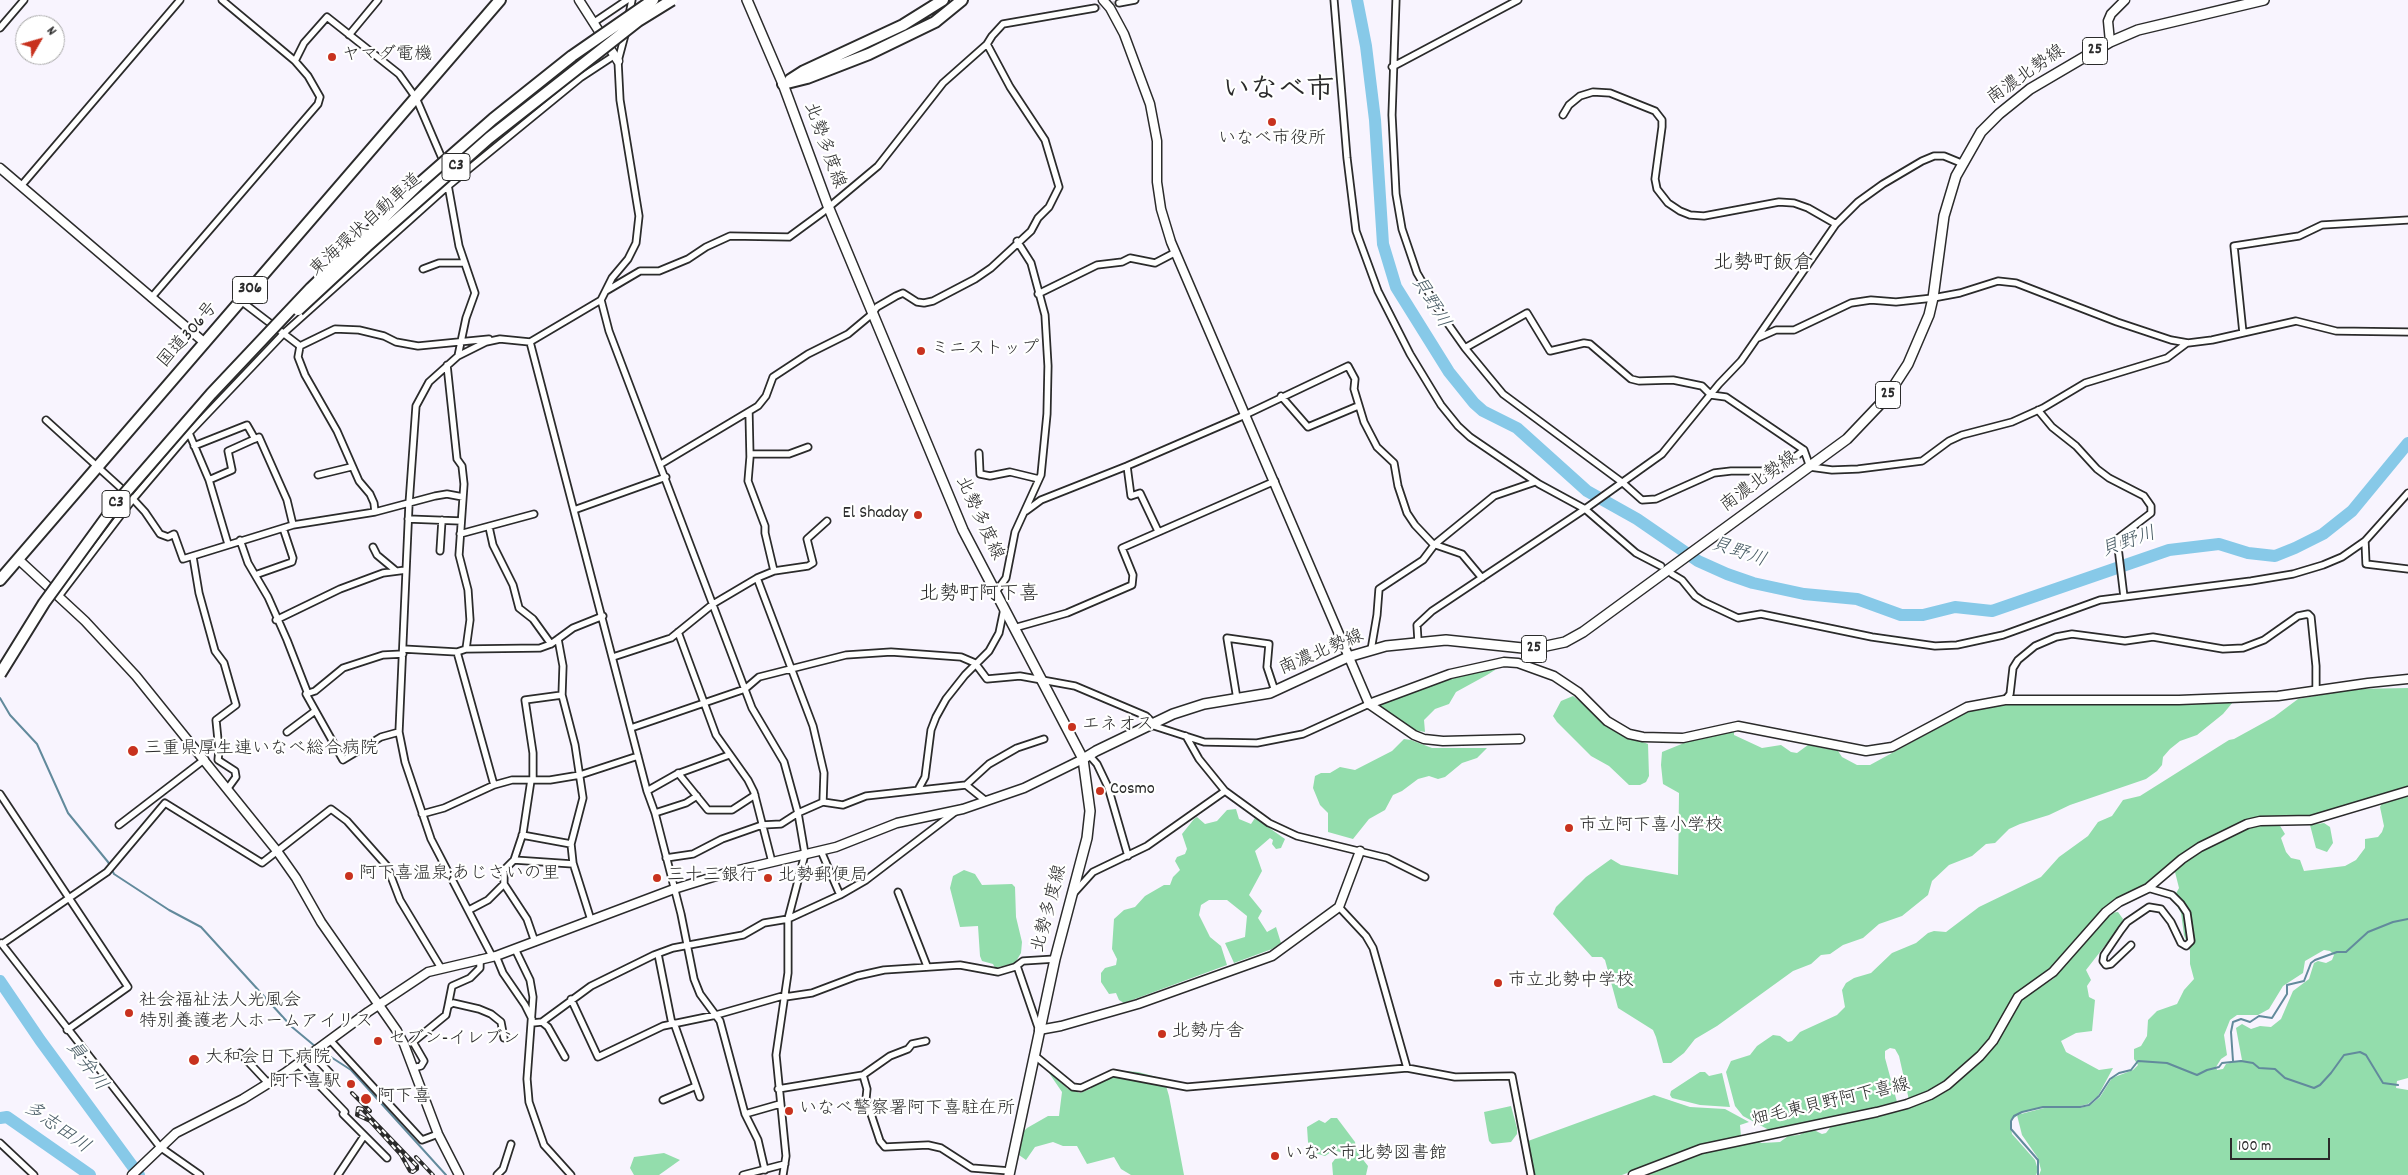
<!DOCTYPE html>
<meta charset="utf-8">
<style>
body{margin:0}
#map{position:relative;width:2408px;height:1175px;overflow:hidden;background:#f8f4fe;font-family:Dekko,sans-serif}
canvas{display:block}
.north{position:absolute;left:15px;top:15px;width:50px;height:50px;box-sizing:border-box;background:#fff;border:1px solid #aaa;border-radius:50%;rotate:52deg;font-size:14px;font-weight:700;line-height:20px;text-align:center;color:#2b2b2b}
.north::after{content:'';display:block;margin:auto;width:18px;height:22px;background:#c8321e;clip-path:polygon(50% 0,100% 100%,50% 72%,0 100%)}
.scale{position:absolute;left:2230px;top:1138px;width:100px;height:22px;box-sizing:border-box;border:2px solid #2b2b2b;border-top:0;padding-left:6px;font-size:15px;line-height:18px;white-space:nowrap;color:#2b2b2b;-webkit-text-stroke:4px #fff;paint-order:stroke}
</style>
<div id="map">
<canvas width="2408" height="1175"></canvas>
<div class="north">N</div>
<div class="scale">100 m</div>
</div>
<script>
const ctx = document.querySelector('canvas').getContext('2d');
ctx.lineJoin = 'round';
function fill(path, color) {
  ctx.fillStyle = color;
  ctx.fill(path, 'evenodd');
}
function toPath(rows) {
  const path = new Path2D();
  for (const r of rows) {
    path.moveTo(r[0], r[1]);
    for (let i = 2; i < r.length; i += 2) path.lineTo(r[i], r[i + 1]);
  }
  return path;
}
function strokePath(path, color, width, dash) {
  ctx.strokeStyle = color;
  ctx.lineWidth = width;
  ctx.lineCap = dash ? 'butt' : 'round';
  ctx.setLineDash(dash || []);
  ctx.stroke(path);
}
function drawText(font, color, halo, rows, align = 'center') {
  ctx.font = font + ' Dekko,"Klee One",sans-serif';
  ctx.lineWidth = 4.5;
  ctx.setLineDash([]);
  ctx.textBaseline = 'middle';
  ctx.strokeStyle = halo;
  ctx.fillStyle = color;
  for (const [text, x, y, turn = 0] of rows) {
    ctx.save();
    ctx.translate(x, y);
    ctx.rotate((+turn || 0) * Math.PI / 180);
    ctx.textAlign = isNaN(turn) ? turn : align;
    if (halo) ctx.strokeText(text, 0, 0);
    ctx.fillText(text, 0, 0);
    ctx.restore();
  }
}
fill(toPath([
 [1494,666,1495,670,1487,675,1456,692,1449,704,1435,709,1424,720,1425,732,1414,730,1377,706,1378,704,1451,677],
 [2408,688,2408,787,2331,813,2311,817,2251,819,2182,854,2141,889,2114,901,2101,911,2045,974,2012,999,1991,1037,1965,1067,1949,1080,1909,1100,1899,1056,1895,1049,1890,1048,1885,1051,1885,1058,1897,1102,1894,1104,1769,1130,1743,1116,1735,1106,1726,1072,1731,1061,1750,1055,1757,1046,1773,1035,1780,1036,1788,1042,1792,1041,1800,1032,1837,1015,1845,1007,1842,990,1846,983,1854,978,1871,973,1892,953,1916,943,1928,933,1934,931,1946,932,1979,907,2041,877,2059,857,2088,836,2098,822,2112,816,2123,800,2140,796,2229,740,2234,739,2274,717,2298,699,2356,689],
 [1573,696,1619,733,1648,744,1649,776,1646,782,1640,785,1629,785,1609,766,1591,756,1557,722,1553,716,1561,701],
 [2233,702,2223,714,2197,735,2180,741,2170,749,2163,757,2162,765,2157,771,2146,779,2070,805,2049,815,2020,824,2009,829,1995,843,1986,844,1972,856,1949,865,1932,881,1928,895,1902,916,1879,924,1863,938,1843,945,1830,954,1821,955,1811,964,1793,971,1717,1026,1695,1039,1684,1053,1671,1063,1663,1063,1656,1037,1653,1030,1618,1008,1605,960,1602,957,1592,957,1553,914,1556,907,1586,877,1611,859,1621,865,1678,875,1679,793,1663,784,1661,765,1662,752,1689,741,1734,731,1734,735,1762,748,1781,745,1791,752,1797,753,1808,745,1838,751,1842,757,1857,765,1870,765,1969,711,1996,705],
 [1404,739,1411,740,1432,748,1487,748,1477,758,1462,763,1445,777,1438,779,1429,776,1418,779,1402,791,1393,795,1385,810,1369,819,1353,839,1328,832,1328,813,1320,805,1313,788,1315,776,1321,773,1330,773,1340,767,1355,770,1392,751],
 [2408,794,2408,1078,2397,1081,2396,1088,2408,1090,2408,1175,2039,1175,2041,1170,2038,1158,2022,1135,2017,1115,2044,1108,2079,1108,2089,1106,2100,1097,2112,1078,2133,1070,2138,1065,2134,1059,2134,1049,2141,1046,2147,1036,2148,1020,2157,1011,2177,1004,2184,990,2194,979,2190,964,2190,951,2184,935,2181,913,2173,899,2179,888,2175,872,2177,867,2205,848,2243,829,2259,825,2279,824,2285,834,2281,838,2286,852,2291,858,2300,860,2304,871,2345,866,2356,860,2365,848,2365,839,2378,837,2382,832,2384,826,2380,807,2382,803],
 [2324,950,2330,951,2334,955,2332,960,2326,963,2318,961,2314,963,2309,979,2293,991,2281,1019,2271,1027,2260,1026,2251,1029,2242,1024,2236,1028,2242,1060,2226,1064,2223,1069,2217,1070,2216,1067,2221,1059,2227,1055,2224,1035,2230,1020,2237,1015,2258,1015,2269,1009,2283,986,2303,973,2305,961],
 [1236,809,1239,819,1251,824,1255,818,1285,839,1281,848,1276,849,1272,844,1273,840,1270,838,1255,851,1262,871,1249,895,1262,911,1258,918,1267,932,1276,927,1281,943,1272,949,1234,963,1225,943,1245,937,1247,916,1227,900,1209,900,1201,905,1199,915,1210,937,1221,946,1227,965,1124,1003,1119,1000,1116,993,1109,994,1101,982,1101,973,1105,968,1116,965,1117,959,1112,949,1114,919,1124,910,1135,907,1145,896,1164,885,1170,885,1173,877,1180,870,1175,861,1177,857,1185,854,1187,849,1182,834,1194,819,1197,817,1205,824,1217,821,1227,810],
 [2324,823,2330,827,2333,843,2327,852,2316,848,2310,825],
 [964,870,975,874,982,885,1012,884,1015,887,1016,917,1022,942,1021,953,1015,963,995,968,993,964,982,961,980,956,978,926,960,927,950,888,953,876],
 [2118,912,2123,919,2121,925,2086,970,2091,980,2087,986,2089,997,2095,1000,2092,1031,2076,1033,2061,1041,2066,1052,2099,1070,2113,1068,2098,1096,2088,1104,2080,1106,2043,1107,2022,1112,2010,1121,2012,1134,2035,1160,2038,1170,2036,1175,1642,1175,1722,1147,1752,1140,1762,1143,1780,1142,1788,1136,1799,1135,1812,1129,1822,1134,1826,1133,1832,1125,1908,1108,1930,1100,1947,1090,1973,1069,1988,1053,2024,997,2053,979,2110,913],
 [1047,1070,1068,1089,1080,1093,1090,1089,1104,1077,1124,1071,1138,1072,1164,1079,1169,1096,1184,1175,1131,1175,1121,1169,1114,1157,1087,1164,1077,1146,1063,1146,1053,1142,1035,1147,1026,1160,1019,1155,1023,1132,1027,1128,1048,1116,1059,1116,1062,1092],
 [1700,1072,1705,1072,1709,1076,1722,1073,1730,1107,1700,1105,1672,1098,1670,1095,1671,1091],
 [1654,1095,1690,1107,1725,1109,1749,1122,1740,1125,1741,1136,1699,1146,1622,1175,1533,1175,1528,1141],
 [1511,1106,1517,1128,1517,1134,1511,1142,1492,1144,1489,1141,1484,1112],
 [1331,1118,1337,1118,1355,1142,1357,1152,1368,1166,1366,1175,1333,1175,1332,1163,1335,1159,1343,1158,1345,1154,1334,1150,1325,1156,1315,1153,1308,1142,1307,1127,1319,1120,1325,1123],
 [664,1153,680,1160,659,1175,634,1175,630,1168,634,1157]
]), '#93ddac');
strokePath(toPath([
 [0,698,10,715,37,744,68,813,108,862,114,874,169,910,201,927,292,1027,316,1047],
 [320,1050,351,1070,446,1175],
 [2233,1061,2231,1032,2233,1022,2241,1019,2250,1022,2259,1016,2272,1018,2287,994,2287,985,2304,981,2311,963,2315,960,2337,952,2346,952,2368,932,2393,922,2408,919],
 [2038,1175,2038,1160,2011,1129,2011,1121,2014,1116,2022,1112,2043,1107,2080,1107,2089,1105,2099,1096,2110,1079,2119,1073,2131,1070,2138,1061,2167,1063,2197,1075,2207,1070,2219,1067,2222,1063,2241,1061,2253,1063,2259,1068,2275,1069,2285,1078,2314,1088,2320,1085,2331,1073,2344,1055,2360,1052,2366,1055,2383,1083,2398,1085]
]), '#628a9c', 2);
strokePath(toPath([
 [1357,0,1366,46,1375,120,1383,244,1396,287,1449,372,1474,403,1483,411,1517,428,1587,491,1637,519,1698,561,1727,574,1753,583,1804,594,1857,599,1901,615,1923,615,1955,607,1992,611,2169,550,2219,544,2248,553,2275,556,2295,548,2323,534,2352,511,2408,443],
 [0,981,40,1040,139,1175],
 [0,1118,7,1117,90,1175]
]), '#87c9e8', 12);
strokePath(toPath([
 [1095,8,1119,3]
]), '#cfccd4', 5.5, [5.5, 3]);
const street = toPath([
 [1334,0,1347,158,1356,231,1378,291,1410,354,1441,405,1458,426,1470,437,1539,484,1585,509,1636,553,1661,566],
 [1396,0,1392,115,1396,194,1402,229,1417,273,1441,314,1465,348,1503,394,1623,483,1642,500,1656,499,1714,473,1731,471,1777,471,1804,450],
 [1119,3,1135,0],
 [629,15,632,0],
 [593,23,627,0],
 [0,28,24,0],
 [626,31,618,61,620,100,639,216,636,243,628,259,612,278,601,300,609,331,752,708,784,762,798,813,805,854,788,919,788,973,776,1055,786,1156,783,1175],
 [349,35,378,0],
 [295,61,304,43,327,17,399,74,416,98,444,163],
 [1392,67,1518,0],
 [1563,115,1569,105,1580,96,1593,92,1610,93,1655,111,1662,120,1662,127,1655,179,1657,189,1668,203,1680,211,1690,215,1704,216,1779,202,1794,203,1808,208,1836,224],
 [448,185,459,246,475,293,466,318,458,356],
 [21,186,180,0],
 [423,269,439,263,464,263],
 [606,291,640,271,659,271,688,259,706,247,730,236,789,237,823,212,878,166,943,83,987,44,992,36,1003,24,1095,8],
 [1038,294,1097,265,1122,262,1130,258,1155,263,1176,252],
 [151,298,318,104,320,97,308,76,295,61,222,0],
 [241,301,300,346],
 [2243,333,2234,246,2299,236,2322,225,2408,220],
 [1758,338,1776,330,1794,330,1851,303,1871,300,1896,302,1933,298,1960,293,1998,281,2016,283,2117,322,2171,340,2188,343,2212,340,2296,321,2336,331,2408,332],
 [530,342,647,791,655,813,681,914,694,979,700,994,720,1021,745,1114,758,1140,765,1170],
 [300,346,335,329,359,330,384,336,396,342,418,346,489,339],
 [300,346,298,357,305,375,337,431,359,481,370,494,374,503,375,512],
 [1465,348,1527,313,1550,351,1584,343,1590,344,1631,379,1639,381,1673,380,1702,386,1711,395,1726,397,1804,450,1810,467,1832,470,1858,469,1922,461,1949,441,1962,435,2012,422,2043,408,2085,383,2167,358,2187,343],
 [447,365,457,459,462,466,464,484,459,555,468,590,470,620,466,649],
 [1281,396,1308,427,1358,406],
 [2038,410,2052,427,2076,446,2097,469,2109,478,2144,496,2151,506,2151,513,2117,539,2124,597],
 [749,412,750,457,748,481,765,526,765,533,774,571,757,578],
 [46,420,133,499,145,512,160,534,168,537,174,534,183,559,293,525,375,512,435,496,447,494,463,497],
 [189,433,209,480,228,544],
 [194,446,247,425,255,439],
 [979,453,980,474,990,476,1010,472,1039,479],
 [750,454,789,454,808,447],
 [661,464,758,406,766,396,773,377,808,354,848,334,872,314,877,307,896,296,903,293,917,302,924,303,933,301,975,279,991,268,1031,231,1038,218,1049,207,1059,187,1045,140,1010,87,987,44],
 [1127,466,1131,496,1140,493,1158,531],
 [318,475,351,467],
 [209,480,232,470,228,451,259,437,287,500,293,525],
 [574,510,666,477],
 [1026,511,1041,500,1127,466,1245,415,1348,366,1355,379,1354,389,1364,422,1377,447,1394,463,1398,486,1407,513,1415,525,1433,544,1462,554,1482,578],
 [408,519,461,521],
 [489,527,493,545,513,585,519,608,533,619,551,644],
 [460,534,534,514],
 [240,540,248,563,268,597,287,640,308,694],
 [2365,541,2366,564,2408,569],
 [373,547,377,555,395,570],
 [440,551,442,520],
 [193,557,199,593,215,651,224,663,236,705,216,720,219,750,218,760,235,771,236,777,228,788],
 [774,571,808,566,813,563,807,539,827,521],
 [1672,574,1682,580,1695,596,1704,602,1738,618,1761,614,1872,637,1935,646,1957,645,2003,635,2100,600,2251,581,2293,574,2323,565,2342,557,2365,541,2408,493],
 [255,575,292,562,293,558,283,528],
 [995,593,1006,578,1015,532,1041,475,1047,414,1048,366,1045,315,1031,263,1017,241],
 [59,596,133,499,189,433,285,332,448,186,580,78,615,55],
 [276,620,340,589,383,573,406,570],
 [1014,628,1067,613,1132,585,1133,575,1122,548,1275,481],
 [678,632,716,735,748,780,754,792,772,862],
 [558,639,563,666,562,695,575,745,583,798,571,844,573,863,591,920],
 [1418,641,1417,625,1432,611,1585,509,1662,454,1719,384,1741,361,1836,224,1858,202,1883,184,1922,161,1934,156,1944,156,1961,163],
 [403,649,457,652,466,649,540,648,551,644,573,628,603,616],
 [1371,650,1377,615,1379,589,1423,560,1435,544,1494,496,1535,482],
 [457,652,494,785],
 [613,657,671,638,713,604,757,578,813,726,824,773,823,802],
 [1237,699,1227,638,1269,644,1267,667,1275,691],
 [2005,700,2010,694,2013,668,2018,660,2035,646,2056,637,2072,634,2125,641,2153,637,2223,649,2243,648,2264,640,2298,616,2308,614,2311,617,2316,666,2316,691],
 [1151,725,1204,742,1257,743,1303,734,1369,704],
 [631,728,745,689,759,677,846,655,891,652,961,657,975,663,987,679,1020,676,1075,686,1146,716,1153,723],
 [287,732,315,711],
 [399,732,381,737,343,760,306,694,315,691,343,668,383,655,403,654],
 [1186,736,1199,759,1225,791,1269,823,1297,836,1387,858,1425,877],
 [1089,755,1097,764,1108,787,1128,856],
 [678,773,708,810,732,810,755,795],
 [533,780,533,753,525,700,562,695],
 [966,785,989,764,1017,748,1044,739],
 [919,788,925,777,931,730,936,717,946,699,965,675,989,651,999,633,1004,609],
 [647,791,677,774,729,755],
 [0,794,128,987,67,1030],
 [655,813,686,803,697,796],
 [422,814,444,808,494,785,512,780,550,780,580,775,638,756],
 [119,825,205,759],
 [522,835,571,844],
 [821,851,840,895],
 [666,858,693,854,722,839,762,825,781,824,798,813,823,802,843,805,866,796,966,785,986,801],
 [514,860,573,864],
 [504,884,527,919,535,942],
 [898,892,927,966],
 [1074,893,1093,872,1147,846,1225,791],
 [1339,907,1366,936,1373,948,1407,1068],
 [469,910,488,900,504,884,504,870,514,860,523,833,531,780],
 [1,943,160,1147,200,1175],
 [2,944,107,872,165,803,262,863,331,809,347,821,387,866,400,900,441,968],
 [2131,945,2111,964,2106,965,2103,961,2104,955,2121,930,2127,922,2149,907,2161,909,2171,922,2181,943,2186,946,2191,941,2187,913,2181,904,2172,895,2148,888],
 [515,949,530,980,533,997,527,1079,529,1102,544,1145,571,1175],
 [658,954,672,1024],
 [492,956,431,839,405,762,399,732,409,504,416,406,429,382,458,356,486,342,500,339,530,342,601,300],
 [496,956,503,973,525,1005,532,1019],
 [1017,966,1039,1030],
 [785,997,812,993,857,976,884,970,960,965,998,972,1015,967,1023,961,1055,959],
 [571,999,598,1057,663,1026,716,1015,786,995],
 [448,1006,452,986,470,978,480,968,480,959],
 [542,1022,548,1027,565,1057],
 [532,1023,542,1022,591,986,654,955,673,948,743,935,764,923,788,919,840,895,866,880,955,812],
 [674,1023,700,1097],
 [330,1040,422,1140,438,1134],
 [240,1053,268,1083],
 [1034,1055,1073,1087,1081,1088,1113,1073,1187,1087,1407,1068,1455,1077,1512,1076,1531,1175],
 [298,1064,322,1088,329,1081,330,1073,311,1053],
 [413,1068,421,1066,424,1061,413,1042,446,1015,448,1006,453,1003,479,1009,491,1014,501,1022,504,1038],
 [863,1075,890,1056,908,1049,912,1044,926,1041],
 [322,1088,345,1112,343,1114,387,1158],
 [778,1089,863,1075,867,1089,866,1099,880,1141,885,1147,928,1145,941,1148,972,1168,1010,1171],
 [663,1100,696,1086],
 [745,1114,780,1104],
 [0,1143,34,1175],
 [338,1175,364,1136],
 [497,1175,503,1169,511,1144],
 [743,1175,785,1164]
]);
const secondary = toPath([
 [579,0,618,61],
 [1103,0,1110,8,1124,34,1150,104,1157,141,1157,182,1161,209,1171,242,1369,704,1414,735,1424,739,1443,741,1520,739],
 [2110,42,2108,21,2111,14,2125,0],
 [0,168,205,343],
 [18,559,85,621,136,676,277,851,296,878,321,922,397,1031,404,1044,438,1134,459,1175],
 [1369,704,1450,674,1504,662,1518,663,1554,676,1578,692,1607,721,1629,734,1643,737,1683,738,1738,726,1866,751,1892,747,1967,707,2005,700,2179,700,2278,696,2368,683,2408,679],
 [1039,1030,1061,1026,1138,1004,1272,956,1339,907,1360,851],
 [132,1175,176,1133,243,1099,285,1073,368,1012,428,972,496,956,674,889,726,873,836,847,897,823,963,809,1024,788,1083,759],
 [1633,1175,1701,1149,1877,1112,1907,1104,1930,1095,1947,1085,1980,1056,1993,1041,2018,997,2053,972,2106,912,2119,902,2148,888,2182,859,2200,847,2247,824,2260,821,2311,820,2408,791]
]);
const primary = toPath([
 [747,0,783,84,828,206,963,530,1083,759,1090,811,1087,838,1055,959,1009,1175],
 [1083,759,1096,751,1173,714,1204,704,1270,693,1348,657,1386,646,1446,640,1532,649,1565,642,1583,632,1847,439,1886,398,1908,364,1929,315,1933,298,1944,216,1956,176,1981,132,1999,114,2030,89,2110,42,2138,30,2264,0]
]);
const highway = toPath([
 [790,80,804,71,903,25,943,0],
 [783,84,807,78,869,54,935,22,962,0],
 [0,580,500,0]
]);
strokePath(street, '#2b2b2b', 9);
strokePath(secondary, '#2b2b2b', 11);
strokePath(primary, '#2b2b2b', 12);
strokePath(highway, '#2b2b2b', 14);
strokePath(street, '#fff', 5.5);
strokePath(secondary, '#fff', 8);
strokePath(primary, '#fff', 9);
strokePath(highway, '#fff', 10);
const rail = toPath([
 [352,1093,370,1111],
 [358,1108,362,1109,417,1166,417,1169,413,1172,410,1171,401,1155,370,1121,357,1115,358,1108],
 [416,1157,433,1175]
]);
strokePath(rail, '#2b2b2b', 4);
strokePath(rail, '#fff', 2, [5.5]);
const highwayBridge = toPath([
 [298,310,367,246,489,138,638,21,672,0],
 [0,674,44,603,119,500,211,394,311,288,420,183,493,119,572,56,653,0]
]);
strokePath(highwayBridge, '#2b2b2b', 14, []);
strokePath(highwayBridge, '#fff', 10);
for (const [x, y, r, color] of [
 [332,57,5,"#c8321e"],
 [1272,122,5,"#c8321e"],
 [921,351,5,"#c8321e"],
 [918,515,5,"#c8321e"],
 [1072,727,5,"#c8321e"],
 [133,751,6,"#c8321e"],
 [1100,791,5,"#c8321e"],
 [1569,828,5,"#c8321e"],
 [349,876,5,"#c8321e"],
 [657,878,5,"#c8321e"],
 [768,878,5,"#c8321e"],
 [1498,983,5,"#c8321e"],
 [129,1013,5,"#c8321e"],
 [1162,1034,5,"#c8321e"],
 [378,1041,5,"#c8321e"],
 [194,1060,6,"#c8321e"],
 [351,1084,5,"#c8321e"],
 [366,1099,6,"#c8321e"],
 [789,1111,5,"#c8321e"],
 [1275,1156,5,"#c8321e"]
]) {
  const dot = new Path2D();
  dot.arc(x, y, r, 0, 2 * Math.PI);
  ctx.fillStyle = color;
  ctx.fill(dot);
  strokePath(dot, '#fff', 2);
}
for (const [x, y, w] of [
 [2095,51,25],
 [456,167,28],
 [250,290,35],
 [1888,395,25],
 [116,504,28],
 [1534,649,25]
]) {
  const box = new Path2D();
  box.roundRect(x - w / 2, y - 13.5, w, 27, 4);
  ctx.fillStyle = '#fff';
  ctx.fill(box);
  strokePath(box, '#2b2b2b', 1);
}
drawText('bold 16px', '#2b2b2b', null, [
 ["25",2095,51],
 ["C3",456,167],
 ["306",250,290],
 ["25",1888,395],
 ["C3",116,504],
 ["25",1534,649]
]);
drawText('18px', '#2b2b2b', '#fff', [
 ["ヤマダ電機",342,57],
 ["いなべ市役所",1272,141,"center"],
 ["ミニストップ",931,351],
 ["El Shaday",908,515,"right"],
 ["エネオス",1082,727],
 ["三重県厚生連いなべ総合病院",144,751],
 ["Cosmo",1110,791],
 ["市立阿下喜小学校",1579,828],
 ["阿下喜温泉;あじさいの里",359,876],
 ["三十三銀行",667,878],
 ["北勢郵便局",778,878],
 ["市立北勢中学校",1508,983],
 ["社会福祉法人光風会",139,1003],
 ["特別養護老人ホームアイリス",139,1024],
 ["北勢庁舎",1172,1034],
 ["セブン-イレブン",388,1041],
 ["大和会日下病院",205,1060],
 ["阿下喜駅",341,1084,"right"],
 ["阿下喜",377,1099],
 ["いなべ警察署阿下喜駐在所",799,1111],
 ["いなべ市北勢図書館",1285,1156]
], 'left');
drawText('18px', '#2b2b2b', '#fff', [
 ["南濃北勢線",2027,76,-35],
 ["北勢多度線",823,146,70],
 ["東海環状自動車道",367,226,-42],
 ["国道306号",189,336,-49],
 ["南濃北勢線",1760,483,-36],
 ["北勢多度線",978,519,65],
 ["南濃北勢線",1322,654,-23],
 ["北勢多度線",1051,909,-75],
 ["畑毛東貝野阿下喜線",1831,1104,-13]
]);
drawText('italic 19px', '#475a64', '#fff', [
 ["貝野川",1429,303,59],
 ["貝野川",2129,544,-19],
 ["貝野川",1738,554,19],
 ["員弁川",85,1067,54],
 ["多志田川",56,1129,35]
]);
drawText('20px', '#2b2b2b', '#fff', [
 ["北勢町飯倉",1763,265],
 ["北勢町阿下喜",979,596]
]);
drawText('bold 28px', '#2b2b2b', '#fff', [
 ["いなべ市",1278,93]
]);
</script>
